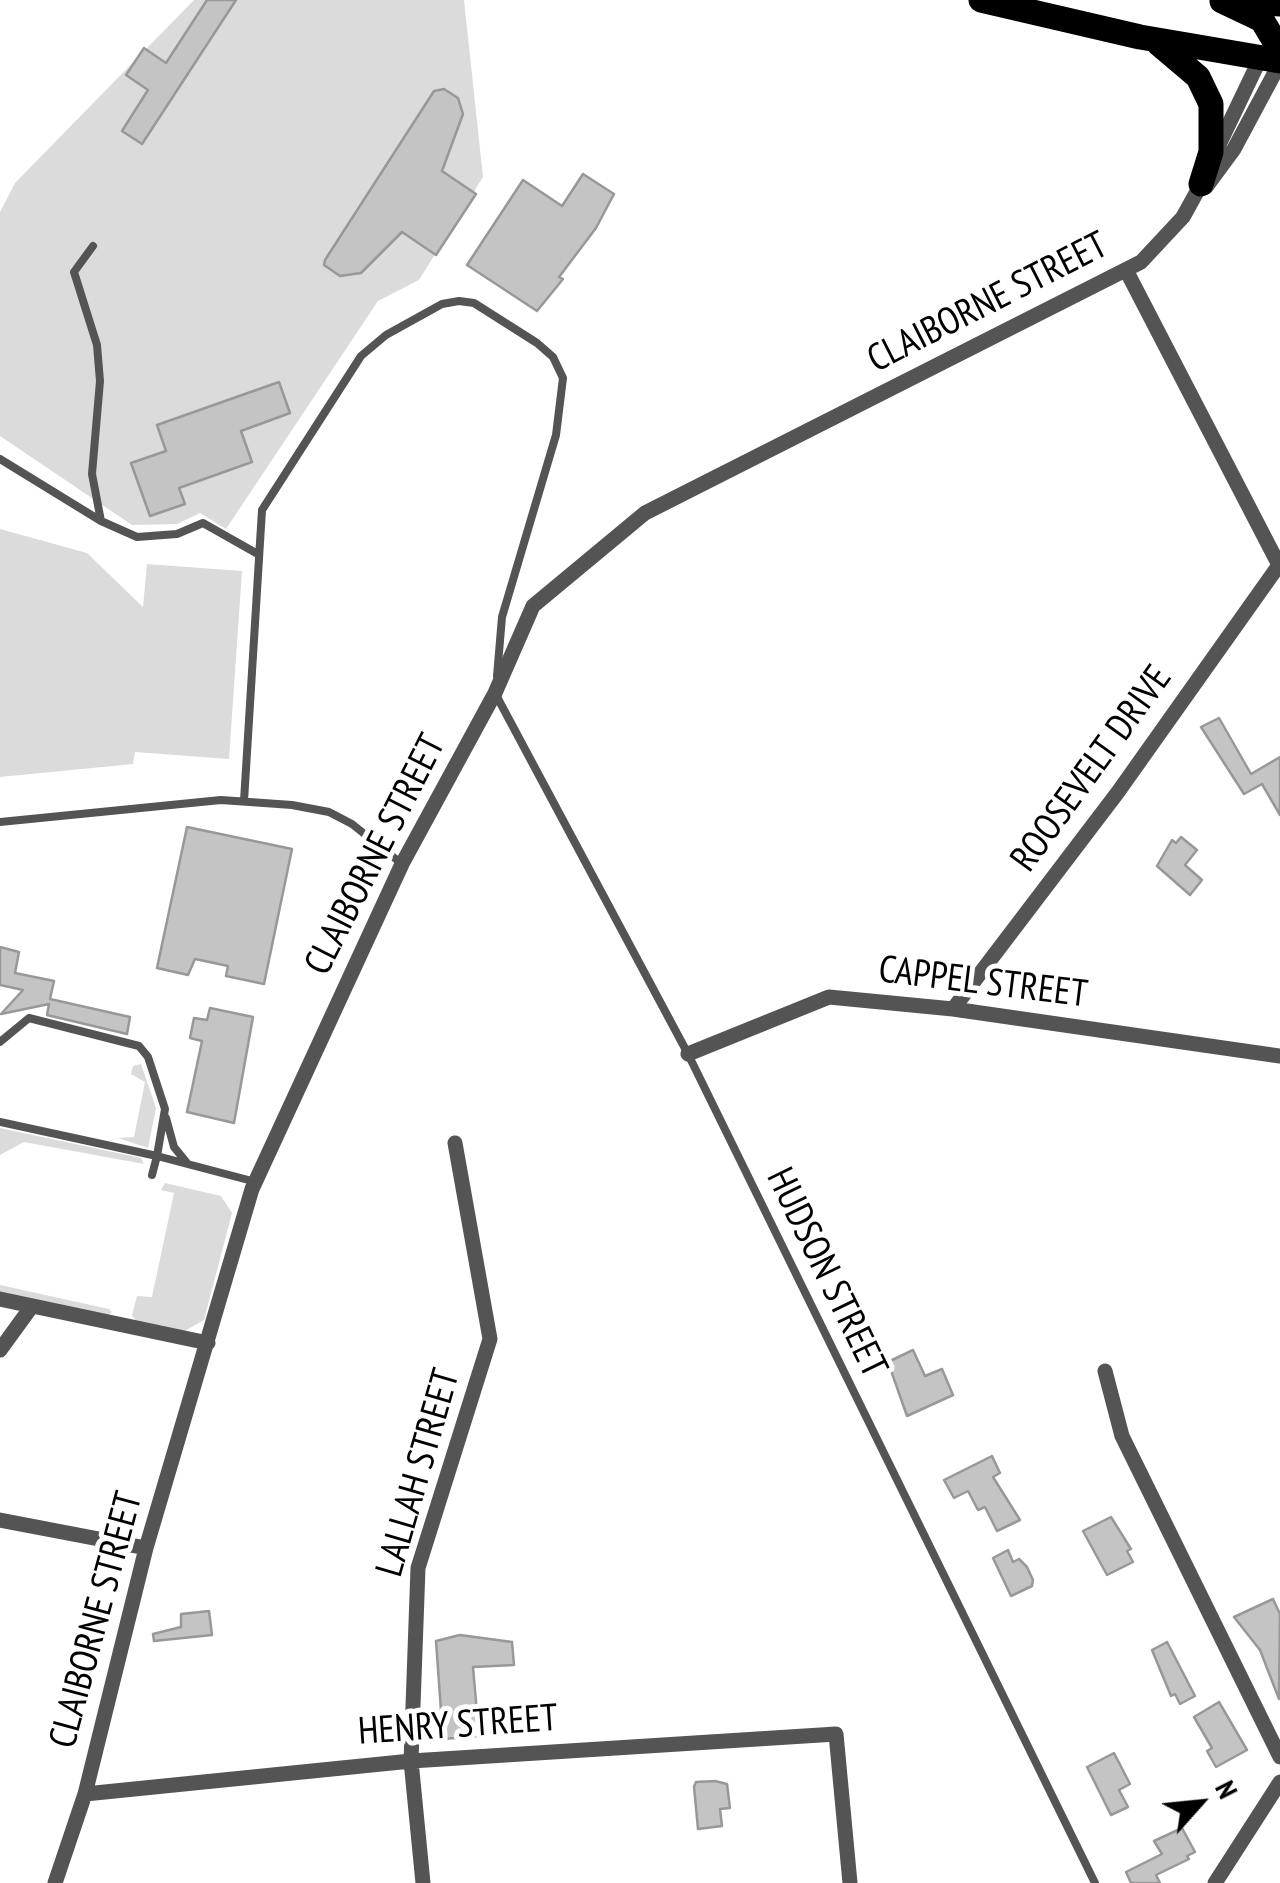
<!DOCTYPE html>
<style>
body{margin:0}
#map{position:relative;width:1280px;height:1883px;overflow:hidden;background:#fff;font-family:"PT Sans Narrow",sans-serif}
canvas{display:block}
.north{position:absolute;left:1150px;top:1753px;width:100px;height:100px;-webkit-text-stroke:8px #fff;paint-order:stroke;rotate:63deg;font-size:28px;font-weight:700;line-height:40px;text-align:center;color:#000}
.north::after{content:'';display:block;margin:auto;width:35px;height:45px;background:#000;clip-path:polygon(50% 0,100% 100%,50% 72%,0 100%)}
</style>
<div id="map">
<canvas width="1280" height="1883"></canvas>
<div class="north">N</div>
</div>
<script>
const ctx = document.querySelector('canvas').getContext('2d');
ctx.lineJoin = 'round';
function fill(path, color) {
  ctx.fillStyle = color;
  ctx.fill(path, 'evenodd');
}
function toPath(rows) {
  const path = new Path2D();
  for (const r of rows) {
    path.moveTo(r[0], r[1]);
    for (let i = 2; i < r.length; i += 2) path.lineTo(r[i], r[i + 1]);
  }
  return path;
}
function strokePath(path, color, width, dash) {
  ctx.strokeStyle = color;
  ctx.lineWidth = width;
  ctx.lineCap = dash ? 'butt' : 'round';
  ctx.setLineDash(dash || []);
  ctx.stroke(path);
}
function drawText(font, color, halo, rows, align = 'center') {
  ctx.font = font + ' "PT Sans Narrow",sans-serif';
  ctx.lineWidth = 10;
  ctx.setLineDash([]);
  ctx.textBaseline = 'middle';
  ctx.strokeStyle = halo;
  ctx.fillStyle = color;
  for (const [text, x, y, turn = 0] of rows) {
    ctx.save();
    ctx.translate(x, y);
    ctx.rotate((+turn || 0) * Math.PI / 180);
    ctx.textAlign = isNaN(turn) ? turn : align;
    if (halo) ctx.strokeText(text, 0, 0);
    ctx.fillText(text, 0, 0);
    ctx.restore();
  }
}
fill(toPath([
 [194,0,464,0,483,177,419,280,378,301,226,529,200,513,177,524,132,525,0,436,0,212,15,183],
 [0,529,87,553,143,607,147,564,242,571,229,759,135,752,133,764,0,777],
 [141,1064,156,1108,148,1148,118,1138,134,1137,145,1082,131,1074,133,1066],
 [0,1128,141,1158,144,1164,24,1142,0,1155],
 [165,1183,221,1196,232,1213,204,1320,183,1332,136,1321,132,1315,137,1296,152,1297,174,1193,161,1190],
 [0,1285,109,1309,112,1312,109,1315,0,1292]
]), '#dbdbdb');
const building = toPath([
 [207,0,236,0,142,144,122,131,148,90,126,75,144,48,166,63,207,0],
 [444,89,458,98,463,114,442,171,476,194,436,255,402,232,361,273,340,276,324,265,325,260,434,91,444,89],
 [583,174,614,194,596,228,559,277,563,279,537,311,467,265,523,180,562,206,583,174],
 [279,382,290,413,241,431,252,462,179,488,185,504,150,516,131,463,166,451,157,425,279,382],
 [1219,718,1251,774,1280,757,1280,815,1262,784,1244,794,1201,727,1219,718],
 [187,827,292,849,264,984,226,976,228,966,195,959,188,975,157,968,187,827],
 [1181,837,1197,850,1185,865,1202,880,1190,895,1157,866,1172,840,1176,843,1181,837],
 [0,947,19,952,15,973,54,981,50,999,130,1017,127,1034,47,1015,49,1004,1,1014,23,990,0,985,0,947],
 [210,1008,253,1017,234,1123,187,1112,202,1041,190,1038,194,1018,207,1020,210,1008],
 [913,1350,925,1376,942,1369,953,1395,907,1416,888,1362,913,1350],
 [992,1456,1000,1473,993,1477,1020,1520,997,1531,985,1507,978,1510,968,1491,954,1498,944,1480,992,1456],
 [1111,1517,1131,1549,1127,1551,1133,1562,1107,1575,1083,1531,1111,1517],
 [1008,1550,1013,1562,1019,1559,1027,1567,1033,1580,1032,1586,1011,1596,993,1558,1008,1550],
 [1273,1599,1280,1614,1279,1699,1260,1650,1234,1617,1273,1599],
 [209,1611,212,1635,154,1641,153,1634,181,1627,181,1614,209,1611],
 [460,1635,512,1642,514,1665,473,1667,479,1736,443,1739,436,1641,460,1635],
 [1167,1642,1195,1696,1180,1704,1175,1694,1171,1696,1152,1650,1167,1642],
 [1219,1702,1247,1750,1216,1767,1207,1751,1212,1748,1194,1717,1219,1702],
 [1114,1753,1130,1784,1119,1790,1128,1807,1111,1815,1087,1767,1114,1753],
 [715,1781,727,1784,730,1808,720,1809,722,1826,698,1829,694,1787,696,1782,715,1781],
 [1182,1828,1195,1852,1187,1856,1189,1859,1156,1875,1160,1883,1131,1883,1126,1872,1162,1854,1154,1841,1182,1828]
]);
fill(building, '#c4c4c4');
strokePath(building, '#989898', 2.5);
strokePath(toPath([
 [93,246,74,272,97,345,100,381,92,474,101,521],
 [0,459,101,521,137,537,177,534,203,523,256,553],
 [496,695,688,1054,1095,1883],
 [244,801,262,510,361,356,386,335,442,304,459,301,474,303,537,343,553,357,563,378,556,435,502,617,497,676],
 [0,822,221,800,292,805,329,812,352,824,402,864],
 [0,1042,29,1018,139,1046,148,1057,165,1109,157,1156,256,1182],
 [166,1118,174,1147,187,1163],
 [0,1122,157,1156,152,1175]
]), '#545454', 8);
strokePath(toPath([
 [1215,153,1260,59],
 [1206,187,1234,149,1280,63],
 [1126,270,1280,567],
 [953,1009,1118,792,1279,565],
 [688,1054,829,997,953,1009,1280,1056],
 [0,1299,208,1343],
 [0,1350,32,1306],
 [1105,1371,1122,1436,1280,1757],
 [0,1520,146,1548],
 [85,1794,411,1761,836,1734,850,1883],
 [55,1883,85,1794,146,1548,252,1189,402,864,495,693,533,606,645,513,1141,262,1183,217,1204,179],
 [423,1883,411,1761,418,1568,490,1339,455,1143],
 [1215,1883,1280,1782]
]), '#545454', 15);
strokePath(toPath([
 [1222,1,1262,20,1280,50],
 [1235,1,1280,4]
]), '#000', 25);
strokePath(toPath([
 [981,0,1140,37,1280,61],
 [1159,44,1198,77,1211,104,1211,152,1201,184]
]), '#000', 25);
drawText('38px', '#000', '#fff', [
 ["CLAIBORNE STREET",988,303,-27],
 ["ROOSEVELT DRIVE",1092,769,-54],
 ["CLAIBORNE STREET",376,855,-63],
 ["CAPPEL STREET",983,983,7],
 ["HUDSON STREET",826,1273,64],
 ["LALLAH STREET",419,1473,-74],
 ["CLAIBORNE STREET",97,1620,-75],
 ["HENRY STREET",458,1726,-4]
]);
</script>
